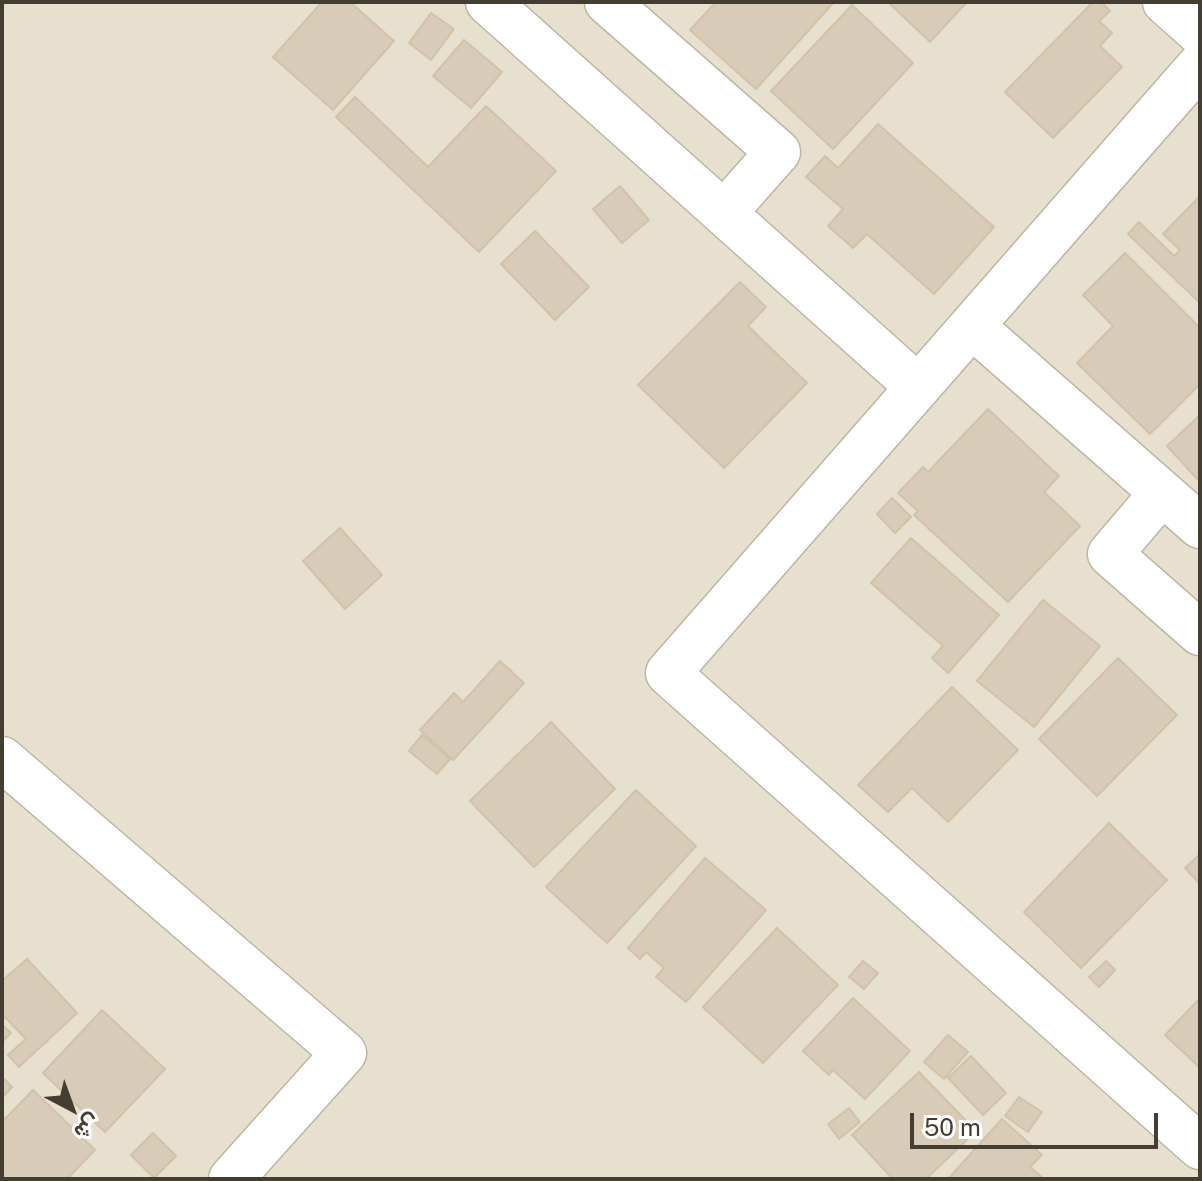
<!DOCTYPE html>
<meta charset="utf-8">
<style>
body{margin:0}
#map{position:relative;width:1202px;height:1181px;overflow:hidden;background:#f3eee1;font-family:"Public Sans",Vazirmatn,sans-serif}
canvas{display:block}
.frame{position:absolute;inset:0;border:4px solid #443d31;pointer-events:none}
.north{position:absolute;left:32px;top:1069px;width:80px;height:80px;-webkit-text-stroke:6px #fff;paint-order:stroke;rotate:139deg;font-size:22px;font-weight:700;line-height:32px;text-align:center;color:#443d31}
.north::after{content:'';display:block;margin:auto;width:28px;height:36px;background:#443d31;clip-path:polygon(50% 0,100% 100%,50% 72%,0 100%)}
.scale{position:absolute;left:910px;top:1113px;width:248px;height:36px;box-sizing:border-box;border:4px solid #443d31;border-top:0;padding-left:10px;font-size:24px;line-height:28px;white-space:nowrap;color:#443d31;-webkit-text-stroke:6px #fff;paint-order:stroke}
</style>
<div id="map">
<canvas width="1202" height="1181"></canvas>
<div class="frame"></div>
<div class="north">ش</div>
<div class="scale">50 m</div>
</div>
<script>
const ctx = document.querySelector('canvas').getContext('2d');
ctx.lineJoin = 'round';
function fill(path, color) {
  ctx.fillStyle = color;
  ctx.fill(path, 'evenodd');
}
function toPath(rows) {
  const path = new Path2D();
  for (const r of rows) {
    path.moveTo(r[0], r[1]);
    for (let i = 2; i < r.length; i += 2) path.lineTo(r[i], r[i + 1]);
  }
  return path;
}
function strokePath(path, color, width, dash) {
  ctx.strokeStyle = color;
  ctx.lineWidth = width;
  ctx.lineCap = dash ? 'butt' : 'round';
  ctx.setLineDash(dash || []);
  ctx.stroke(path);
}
fill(toPath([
 [2,2,1200,2,1200,1179,2,1179]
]), '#e7e0ce');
const building = toPath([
 [322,2,350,2,394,41,333,110,273,57,322,2],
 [716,2,834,2,756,89,690,30,716,2],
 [888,2,967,2,930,42,888,2],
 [1093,2,1101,2,1110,11,1099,21,1112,33,1100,46,1122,67,1053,138,1005,92,1093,2],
 [852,5,913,63,833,149,771,91,852,5],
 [431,13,454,29,431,60,409,43,431,13],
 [464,40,502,72,471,108,433,76,464,40],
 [355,97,428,167,486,106,556,171,479,252,336,117,355,97],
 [878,124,994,227,934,294,867,234,853,248,828,226,843,209,806,177,825,156,838,168,878,124],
 [620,186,649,220,622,243,593,209,620,186],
 [1200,196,1200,303,1128,234,1139,222,1174,256,1180,250,1163,234,1200,196],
 [535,231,589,287,555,320,501,264,535,231],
 [1125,253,1200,328,1200,384,1150,434,1077,363,1113,326,1083,295,1125,253],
 [740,282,766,307,748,326,807,383,724,468,638,385,740,282],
 [988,409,1059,476,1044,492,1080,526,1008,602,914,515,918,511,898,493,923,467,928,472,988,409],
 [1200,415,1200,482,1167,446,1200,415],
 [892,498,911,517,895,533,877,514,892,498],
 [340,528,382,575,345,609,303,561,340,528],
 [911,538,999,615,948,673,932,658,943,646,871,583,911,538],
 [1043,600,1100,646,1034,727,977,681,1043,600],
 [1118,658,1177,715,1097,796,1039,739,1118,658],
 [500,661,524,683,453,760,420,730,454,693,463,702,500,661],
 [952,687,1018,750,948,822,912,788,888,812,858,785,952,687],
 [551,722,615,789,534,867,470,801,551,722],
 [422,735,450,759,437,774,409,751,422,735],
 [636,790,696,846,607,943,546,887,636,790],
 [1109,823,1167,880,1081,968,1024,912,1109,823],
 [1200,854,1200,884,1185,868,1200,854],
 [705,858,766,910,686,1002,656,977,664,968,646,952,640,959,628,948,705,858],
 [777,928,838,985,763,1063,703,1007,777,928],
 [27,959,77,1013,19,1067,8,1055,26,1039,2,1014,2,981,27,959],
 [863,961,878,973,864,989,849,977,863,961],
 [1106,961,1115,970,1099,987,1089,977,1106,961],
 [853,998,910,1051,865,1099,833,1070,829,1075,803,1051,853,998],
 [1200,998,1200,1066,1199,1067,1165,1035,1200,998],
 [102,1010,165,1069,105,1132,43,1073,102,1010],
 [2,1025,11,1033,2,1042,2,1025],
 [948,1035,968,1052,944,1079,924,1062,948,1035],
 [971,1056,1006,1093,983,1115,948,1078,971,1056],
 [919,1072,976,1131,926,1179,893,1179,852,1135,919,1072],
 [2,1077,12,1087,2,1098,2,1077],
 [33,1090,95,1150,67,1179,2,1179,2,1122,33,1090],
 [1019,1097,1042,1112,1028,1132,1005,1116,1019,1097],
 [849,1108,860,1122,839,1139,828,1124,849,1108],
 [1002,1119,1042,1155,1030,1167,1044,1179,948,1179,1002,1119],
 [153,1133,176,1156,154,1178,131,1155,153,1133]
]);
fill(building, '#d8ccb8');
strokePath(building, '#d1c2a8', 2);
const minor = toPath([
 [488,2,918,387],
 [607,2,778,152,724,213],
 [1165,2,1200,33],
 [1200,65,668,673,1200,1147],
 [972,326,1200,526],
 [1162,493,1110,554,1200,633],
 [2,759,344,1053,231,1179]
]);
strokePath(minor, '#beb6a3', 47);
strokePath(minor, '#fff', 44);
</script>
